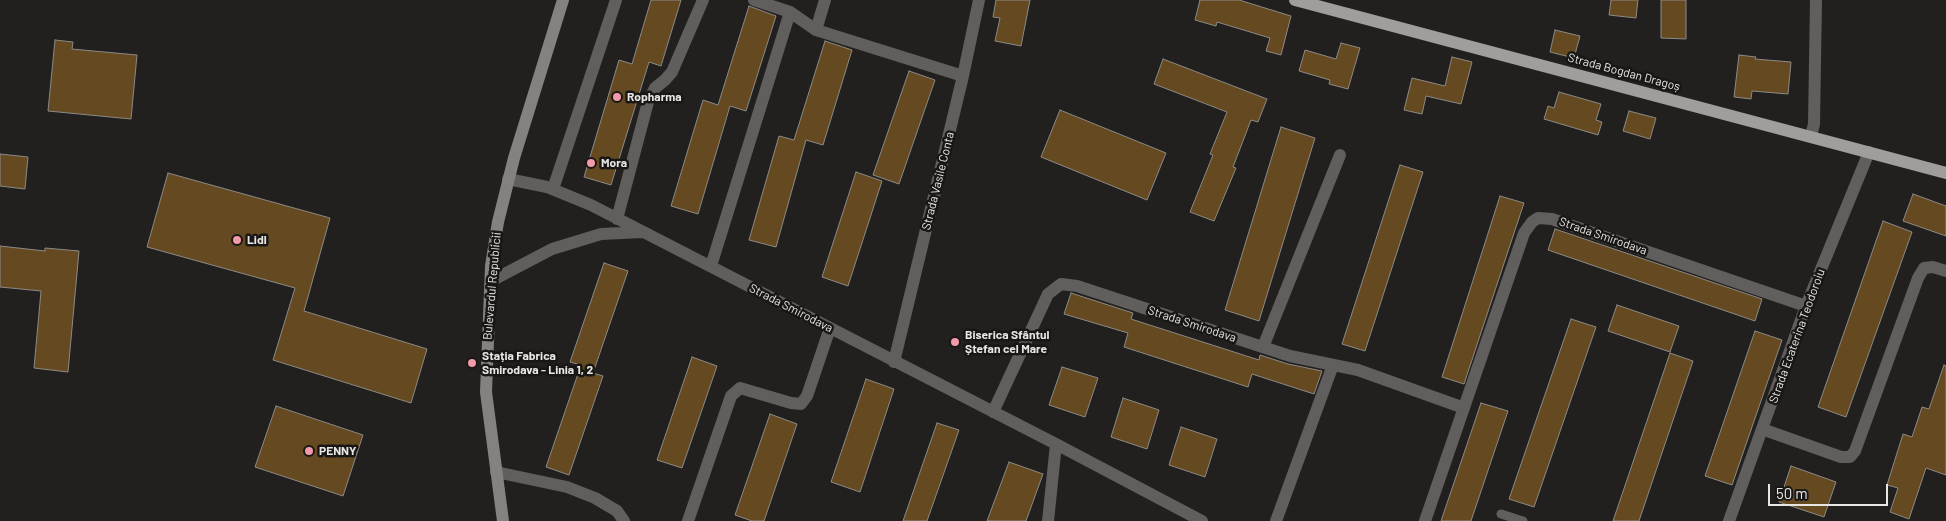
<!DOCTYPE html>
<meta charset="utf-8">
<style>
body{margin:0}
#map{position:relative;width:1946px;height:521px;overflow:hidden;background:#22201e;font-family:Barlow,sans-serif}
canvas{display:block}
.scale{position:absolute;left:1768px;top:484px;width:120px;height:22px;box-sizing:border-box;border:2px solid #e7e6e4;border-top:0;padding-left:6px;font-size:15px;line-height:18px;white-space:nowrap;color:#e7e6e4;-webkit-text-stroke:4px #191715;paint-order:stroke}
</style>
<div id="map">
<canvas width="1946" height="521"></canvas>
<div class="scale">50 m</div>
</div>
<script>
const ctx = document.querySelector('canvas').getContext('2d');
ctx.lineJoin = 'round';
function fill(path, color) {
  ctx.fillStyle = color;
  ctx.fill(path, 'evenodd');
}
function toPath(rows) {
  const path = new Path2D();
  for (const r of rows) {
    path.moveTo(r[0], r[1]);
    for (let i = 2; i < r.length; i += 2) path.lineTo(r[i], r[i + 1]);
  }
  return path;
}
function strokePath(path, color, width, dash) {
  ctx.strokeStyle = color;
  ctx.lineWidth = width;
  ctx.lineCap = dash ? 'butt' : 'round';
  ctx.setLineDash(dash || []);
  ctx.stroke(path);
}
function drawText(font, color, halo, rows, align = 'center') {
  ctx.font = font + ' Barlow,sans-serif';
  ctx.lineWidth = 5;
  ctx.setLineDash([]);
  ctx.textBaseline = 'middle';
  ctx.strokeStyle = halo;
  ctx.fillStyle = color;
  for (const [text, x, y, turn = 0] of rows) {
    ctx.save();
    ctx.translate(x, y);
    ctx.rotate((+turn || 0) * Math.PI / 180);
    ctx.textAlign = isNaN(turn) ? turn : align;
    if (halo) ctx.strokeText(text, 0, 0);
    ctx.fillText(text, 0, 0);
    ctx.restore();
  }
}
const building = toPath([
 [651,0,681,0,661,66,649,62,611,185,584,177,619,60,632,64,651,0],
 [996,0,1030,0,1021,46,995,41,1000,18,993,17,996,0],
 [1200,0,1239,0,1291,16,1281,55,1266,51,1270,38,1217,22,1216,26,1195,20,1200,0],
 [1611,0,1638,0,1636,18,1609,15,1611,0],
 [1661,0,1686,0,1686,39,1661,38,1661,0],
 [749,6,776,16,746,111,730,106,698,214,671,206,703,100,718,105,749,6],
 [1555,30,1580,36,1574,58,1550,52,1555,30],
 [55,40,73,42,72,49,137,55,131,119,48,111,55,40],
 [825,41,852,50,823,145,806,140,776,247,749,240,779,136,794,140,825,41],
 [1341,43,1360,48,1348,89,1329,84,1330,80,1299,71,1305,50,1336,59,1341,43],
 [1739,55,1756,57,1755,59,1791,62,1788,94,1752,91,1751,99,1734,97,1739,55],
 [1452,57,1472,62,1461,104,1426,96,1422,114,1404,110,1412,78,1445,86,1452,57],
 [1163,59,1267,99,1258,122,1251,120,1233,167,1236,168,1214,221,1190,212,1213,155,1210,154,1227,112,1154,84,1163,59],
 [909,71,935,80,899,184,873,175,909,71],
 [1559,92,1601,104,1596,120,1602,122,1598,135,1544,119,1548,106,1554,108,1559,92],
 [1060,110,1166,153,1147,200,1041,157,1060,110],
 [1629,111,1656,118,1650,139,1623,131,1629,111],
 [1281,127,1315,138,1259,321,1225,310,1281,127],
 [0,154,28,157,25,189,0,186,0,154],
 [1400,165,1423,172,1365,351,1342,344,1400,165],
 [856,172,882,181,848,286,822,277,856,172],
 [168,173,330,218,304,311,427,349,411,403,273,360,295,288,147,247,168,173],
 [1913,194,1946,206,1946,236,1903,221,1913,194],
 [1500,196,1524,203,1464,384,1442,377,1500,196],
 [1883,221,1912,232,1846,417,1818,407,1883,221],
 [1555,229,1762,299,1755,321,1548,250,1555,229],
 [0,246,45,251,45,248,79,251,68,372,34,368,41,291,0,287,0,246],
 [604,263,628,271,593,373,603,376,569,475,546,467,581,365,570,362,604,263],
 [1071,293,1133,313,1131,319,1259,360,1260,355,1288,364,1322,371,1314,394,1252,374,1248,387,1124,347,1128,333,1064,314,1071,293],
 [1617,305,1679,326,1670,352,1608,331,1617,305],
 [1571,319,1596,327,1534,507,1509,499,1571,319],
 [1755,331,1782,340,1732,485,1705,476,1755,331],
 [1670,353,1693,361,1639,521,1613,521,1670,353],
 [692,357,717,366,682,468,657,460,692,357],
 [1944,365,1946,366,1946,475,1926,468,1909,519,1890,512,1898,488,1887,485,1903,434,1912,437,1922,407,1929,409,1944,365],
 [1062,367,1098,378,1085,417,1049,405,1062,367],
 [866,379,894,389,860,492,831,482,866,379],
 [1123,398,1159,410,1147,449,1111,437,1123,398],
 [1481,403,1508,411,1471,521,1441,521,1481,403],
 [276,406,363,435,343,496,255,467,276,406],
 [770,414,797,424,764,521,752,521,735,515,770,414],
 [937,423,959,430,927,521,903,521,937,423],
 [1181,427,1217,439,1205,477,1169,465,1181,427],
 [1009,462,1043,474,1026,521,987,521,1009,462],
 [1791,466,1836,482,1824,517,1779,502,1791,466]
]);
fill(building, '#654a21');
strokePath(building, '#8c8a87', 1);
strokePath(toPath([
 [1501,514,1523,521]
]), '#605f5e', 9);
strokePath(toPath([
 [754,0,790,12,816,30,963,76],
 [816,30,825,0],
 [1811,136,1814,124,1816,0],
 [508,179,547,187,591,205,1056,444,1202,521],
 [553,189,616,0],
 [617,219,648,102,655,88,665,80,672,72,703,0],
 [711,266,790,12],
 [491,281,552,249,601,234,642,232],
 [1263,347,1340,155],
 [894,362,963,76,979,0],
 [993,412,1048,294,1061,284,1077,286,1290,356,1358,370,1464,408],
 [1762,429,1841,457,1850,457,1855,451,1918,278,1924,268,1933,267,1946,271],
 [496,472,567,487,595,498,617,511,624,521],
 [688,521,731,396,740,388,791,403,801,404,807,396,830,328],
 [1048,521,1056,444],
 [1276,521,1333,365],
 [1425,521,1524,233,1532,222,1538,218,1552,219,1806,306],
 [1729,521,1806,306,1869,152]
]), '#605f5e', 12);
strokePath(toPath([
 [503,521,486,392,491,266,498,222,514,158,563,0]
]), '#848281', 12);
strokePath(toPath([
 [1295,0,1946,173]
]), '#a09d9c', 12);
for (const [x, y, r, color] of [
 [617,97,5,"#f39aa8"],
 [591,163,5,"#f39aa8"],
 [237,240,5,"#f39aa8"],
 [955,342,5,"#f39aa8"],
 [472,363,5,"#f39aa8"],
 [309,451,5,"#f39aa8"]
]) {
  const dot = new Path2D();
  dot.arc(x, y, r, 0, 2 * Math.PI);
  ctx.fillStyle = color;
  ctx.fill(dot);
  strokePath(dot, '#191715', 2);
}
drawText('12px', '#e7e6e4', '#191715', [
 ["Strada Bogdan Dragoș",1624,72,15],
 ["Strada Vasile Conta",938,181,-76],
 ["Strada Smirodava",1603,236,19],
 ["Bulevardul Republicii",492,286,-85],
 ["Strada Smirodava",791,308,27],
 ["Strada Smirodava",1192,324,18],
 ["Strada Ecaterina Teodoroiu",1797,336,-70]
]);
drawText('bold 12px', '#e7e6e4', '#191715', [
 ["Ropharma",627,97],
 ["Mora",601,163],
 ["Lidl",247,240],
 ["Biserica Sfântul",965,335],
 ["Ștefan cel Mare",965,349],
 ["Stația Fabrica",482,356],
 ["Smirodava - Linia 1, 2",482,370],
 ["PENNY",319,451]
], 'left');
</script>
